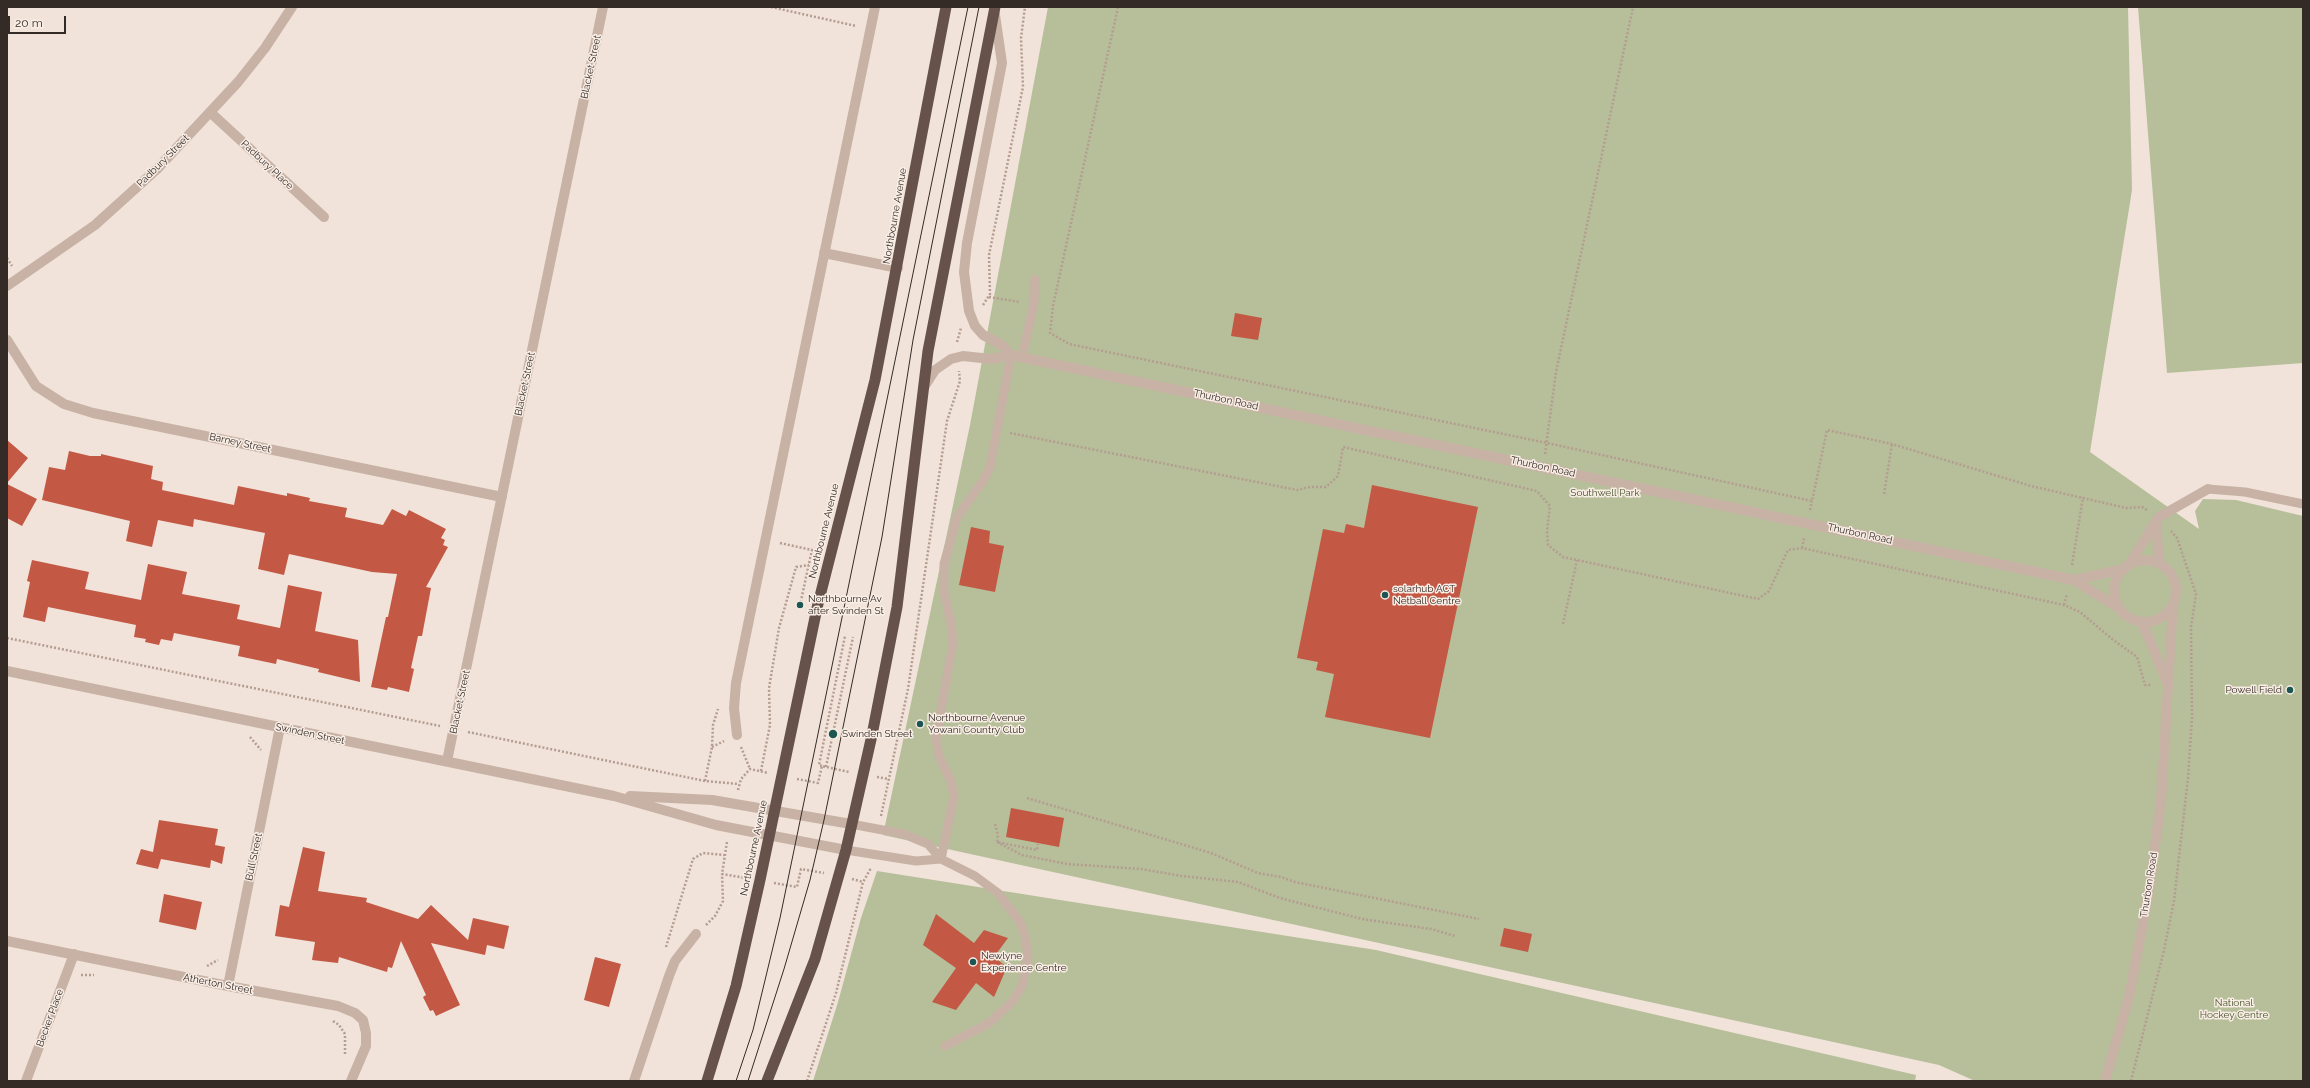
<!DOCTYPE html>
<style>
body{margin:0}
#map{position:relative;width:2310px;height:1088px;overflow:hidden;background:#f1e3d9;font-family:Raleway,sans-serif}
canvas{display:block}
.frame{position:absolute;inset:0;border:8px solid #342a26;pointer-events:none}
.scale{position:absolute;left:8px;top:16px;width:58px;height:18px;box-sizing:border-box;border:2px solid #342a26;border-top:0;padding-left:5px;font-size:12px;line-height:14px;white-space:nowrap;color:#342a26;-webkit-text-stroke:3px #f9eee5;paint-order:stroke}
</style>
<div id="map">
<canvas width="2310" height="1088"></canvas>
<div class="frame"></div>
<div class="scale">20 m</div>
</div>
<script>
const ctx = document.querySelector('canvas').getContext('2d');
ctx.lineJoin = 'round';
function fill(path, color) {
  ctx.fillStyle = color;
  ctx.fill(path, 'evenodd');
}
function toPath(rows) {
  const path = new Path2D();
  for (const r of rows) {
    if (r.length === 3) {
      path.moveTo(r[0] + r[2], r[1]);
      path.arc(r[0], r[1], r[2], 0, 2 * Math.PI);
      continue;
    }
    path.moveTo(r[0], r[1]);
    for (let i = 2; i < r.length; i += 2) path.lineTo(r[i], r[i + 1]);
  }
  return path;
}
function strokePath(path, color, width, dash) {
  ctx.strokeStyle = color;
  ctx.lineWidth = width;
  ctx.lineCap = dash ? 'butt' : 'round';
  ctx.setLineDash(dash || []);
  ctx.stroke(path);
}
function drawText(font, color, halo, rows, align = 'center') {
  ctx.font = font + ' Raleway,sans-serif';
  ctx.lineWidth = 3;
  ctx.setLineDash([]);
  ctx.textBaseline = 'middle';
  ctx.strokeStyle = halo;
  ctx.fillStyle = color;
  for (const [text, x, y, turn = 0] of rows) {
    ctx.save();
    ctx.translate(x, y);
    ctx.rotate((+turn || 0) * Math.PI / 180);
    ctx.textAlign = isNaN(turn) ? turn : align;
    if (halo) ctx.strokeText(text, 0, 0);
    ctx.fillText(text, 0, 0);
    ctx.restore();
  }
}
fill(toPath([
 [1048,7,2128,7,2132,190,2090,452,2199,529,2195,511,2203,499,2236,500,2303,516,2303,1081,1975,1081,1939,1065,883,835,970,425],
 [2138,7,2303,7,2303,363,2167,373],
 [877,871,1376,950,1916,1075,1915,1081,813,1081,838,1002,861,918]
]), '#b6bf9a');
fill(toPath([
 [1235,313,1262,318,1258,340,1231,336],
 [7,440,28,458,7,483],
 [69,451,90,456,101,456,101,454,153,466,151,479,163,482,162,490,234,505,238,486,287,496,287,493,310,498,309,501,347,508,345,517,383,525,392,509,406,516,409,510,446,529,441,538,445,540,443,545,448,547,426,587,431,588,422,636,418,636,411,668,414,669,409,692,388,687,387,690,371,687,386,617,388,617,397,574,372,572,289,554,284,575,258,569,265,533,194,519,193,527,158,520,152,547,126,541,130,521,42,500,49,467,65,470],
 [7,484,37,499,22,526,7,518],
 [1372,485,1478,507,1430,738,1325,717,1334,674,1316,670,1318,662,1297,658,1323,529,1344,533,1346,524,1364,528],
 [971,527,990,531,989,543,1004,546,995,592,959,585],
 [32,560,89,572,85,589,141,600,148,564,187,572,182,594,240,605,237,619,280,628,288,585,322,592,315,631,358,640,360,682,318,672,319,669,277,659,276,664,238,656,240,646,174,633,172,641,161,639,159,645,145,642,146,639,134,637,136,625,48,607,45,622,23,617,30,582,27,581],
 [1011,808,1064,818,1059,847,1006,837],
 [159,820,218,829,215,845,225,847,222,864,211,860,210,868,161,859,158,869,136,864,141,849,153,852],
 [303,847,325,852,318,891,367,898,366,902,418,919,431,905,468,940,473,918,509,926,504,949,487,945,485,955,431,943,460,1005,436,1016,433,1010,430,1011,423,997,426,995,401,941,392,968,388,967,387,972,339,957,338,963,312,960,315,942,275,936,280,905,289,907],
 [164,894,202,902,196,930,159,922],
 [936,914,974,943,984,930,1008,938,994,957,1007,967,994,997,976,983,956,1010,932,1002,956,968,923,945],
 [1504,928,1532,934,1528,952,1500,946],
 [595,957,621,964,609,1007,584,1000]
]), '#c35844');
strokePath(toPath([
 [771,7,856,26],
 [1118,7,1053,306,1050,333,1069,344,1547,443,1812,501,1827,430,1892,444,2031,486,2126,508,2142,507,2147,510],
 [7,258,12,266],
 [989,297,1020,302],
 [983,305,990,294,989,255,1023,87,1021,38,1025,7],
 [957,342,961,328],
 [1010,433,1297,490,1310,487,1326,487,1338,476,1343,447,1537,491,1550,506,1547,531,1548,545,1563,557,1758,599,1769,591,1788,550,1802,548,2064,605,2080,612,2112,639,2137,657,2145,685,2152,685],
 [1545,454,1556,372,1633,7],
 [1884,494,1892,444],
 [1810,510,1812,501],
 [780,543,812,550,800,605],
 [1802,548,1804,538],
 [2072,565,2083,497],
 [2064,605,2067,594],
 [1563,624,1577,560],
 [7,638,440,726],
 [468,732,705,781,739,784],
 [250,737,261,750],
 [712,747,724,741],
 [741,747,750,769],
 [822,766,819,765,845,636],
 [826,767,853,637],
 [761,771,770,725,769,688,779,628,796,567,809,565],
 [877,777,889,779],
 [797,779,818,783,822,766,849,772],
 [705,781,712,747,713,725,718,709],
 [738,790,741,779,750,769,768,773],
 [1027,798,1211,853,1258,873,1281,877,1295,882,1479,919],
 [881,816,908,689,947,421,960,381,959,371],
 [995,824,998,835,997,842,1037,850,1038,844],
 [727,842,722,874,746,878],
 [997,842,1022,855,1067,864,1141,869,1182,876,1238,882,1280,898,1362,919,1431,929,1455,936],
 [852,879,863,882],
 [774,883,797,887,801,869,824,873],
 [706,925,715,916,723,901,722,874],
 [666,947,693,859,703,853,724,855],
 [207,966,218,960],
 [81,975,94,975],
 [333,1021,339,1025,345,1034,345,1055],
 [807,1081,836,993,863,882,871,868],
 [2131,1081,2164,950,2174,901,2188,778,2192,718,2191,627,2196,594,2177,538,2171,531]
]), '#b49c90', 2.5, [2, 2]);
strokePath(toPath([
 [1022,357,1034,303,1035,279],
 [2208,489,2245,492,2303,504],
 [851,824,904,834,928,844,941,859,975,876,998,893,1020,922,1025,936,1028,956,1022,986,1013,1001,989,1023,945,1046],
 [846,850,916,861,941,859],
 [941,859,954,796,951,781,939,756,936,738,953,643,951,623,944,591,944,564,957,517,983,481,990,467,1011,355]
]), '#c8b2a5', 9);
strokePath(toPath([
 [995,15,1002,63,967,243,964,272,969,311,975,326,983,335,1002,345,1011,355],
 [211,113,324,217],
 [824,253,898,268],
 [7,286,95,225,157,169,238,82,265,48,292,7],
 [7,340,36,386,64,404,93,413,502,497],
 [924,387,935,370,951,359,963,356,991,359,1011,355,2074,580,2120,609],
 [2145,591,31],
 [2159,564,2156,521,2159,517,2208,489],
 [2129,565,2156,521],
 [2074,580,2124,569],
 [2142,622,2167,682],
 [7,671,614,796,716,825,846,850],
 [737,735,734,708,736,683,875,7],
 [447,761,603,7],
 [630,796,712,800,851,824],
 [7,941,228,986,338,1006,355,1013,363,1020,366,1033,366,1046,351,1081],
 [228,986,280,727],
 [26,1081,74,954],
 [634,1081,669,976,675,961,696,934],
 [2105,1081,2129,997,2149,891,2161,801,2173,605]
]), '#c8b2a5', 10);
strokePath(toPath([
 [707,1081,736,986,760,880,817,608,875,380,946,7],
 [767,1081,815,959,846,850,872,735,897,607,928,351,995,7]
]), '#66514b', 11);
strokePath(toPath([
 [736,1081,753,1030,780,918,968,7],
 [748,1081,784,969,810,880,824,820,882,537,913,340,979,7]
]), '#342a26', 1);
for (const [x, y, r, color] of [
 [1385,595,4,"#1d5553"],
 [800,605,4,"#1d5553"],
 [2290,690,4,"#1d5553"],
 [920,724,4,"#1d5553"],
 [833,734,5,"#1d5553"],
 [973,962,4,"#1d5553"]
]) {
  const dot = new Path2D();
  dot.arc(x, y, r, 0, 2 * Math.PI);
  ctx.fillStyle = color;
  ctx.fill(dot);
  strokePath(dot, '#f9eee5', 1.5);
}
drawText('10px', '#342a26', '#f9eee5', [
 ["Blacket Street",591,67,-78],
 ["Padbury Street",163,161,-45],
 ["Padbury Place",267,165,43],
 ["Northbourne Avenue",895,216,-80],
 ["Blacket Street",525,384,-78],
 ["Thurbon Road",1226,400,12],
 ["Barney Street",240,443,12],
 ["Thurbon Road",1543,467,12],
 ["Northbourne Avenue",824,531,-76],
 ["Thurbon Road",1860,534,12],
 ["Blacket Street",460,702,-78],
 ["Swinden Street",310,734,12],
 ["Northbourne Avenue",754,848,-78],
 ["Bull Street",254,857,-78],
 ["Thurbon Road",2149,885,-81],
 ["Atherton Street",218,984,11],
 ["Becker Place",50,1018,-70]
]);
drawText('10px', '#47522b', '#f9eee5', [
 ["Southwell Park",1605,493],
 ["National",2234,1003],
 ["Hockey Centre",2234,1015]
]);
drawText('10px', '#342a26', '#f9eee5', [
 ["solarhub ACT",1393,589],
 ["Netball Centre",1393,601],
 ["Northbourne Av",808,599],
 ["after Swinden St",808,611],
 ["Powell Field",2282,690,"right"],
 ["Northbourne Avenue",928,718],
 ["Yowani Country Club",928,730],
 ["Swinden Street",842,734],
 ["Newlyne",981,956],
 ["Experience Centre",981,968]
], 'left');
</script>
